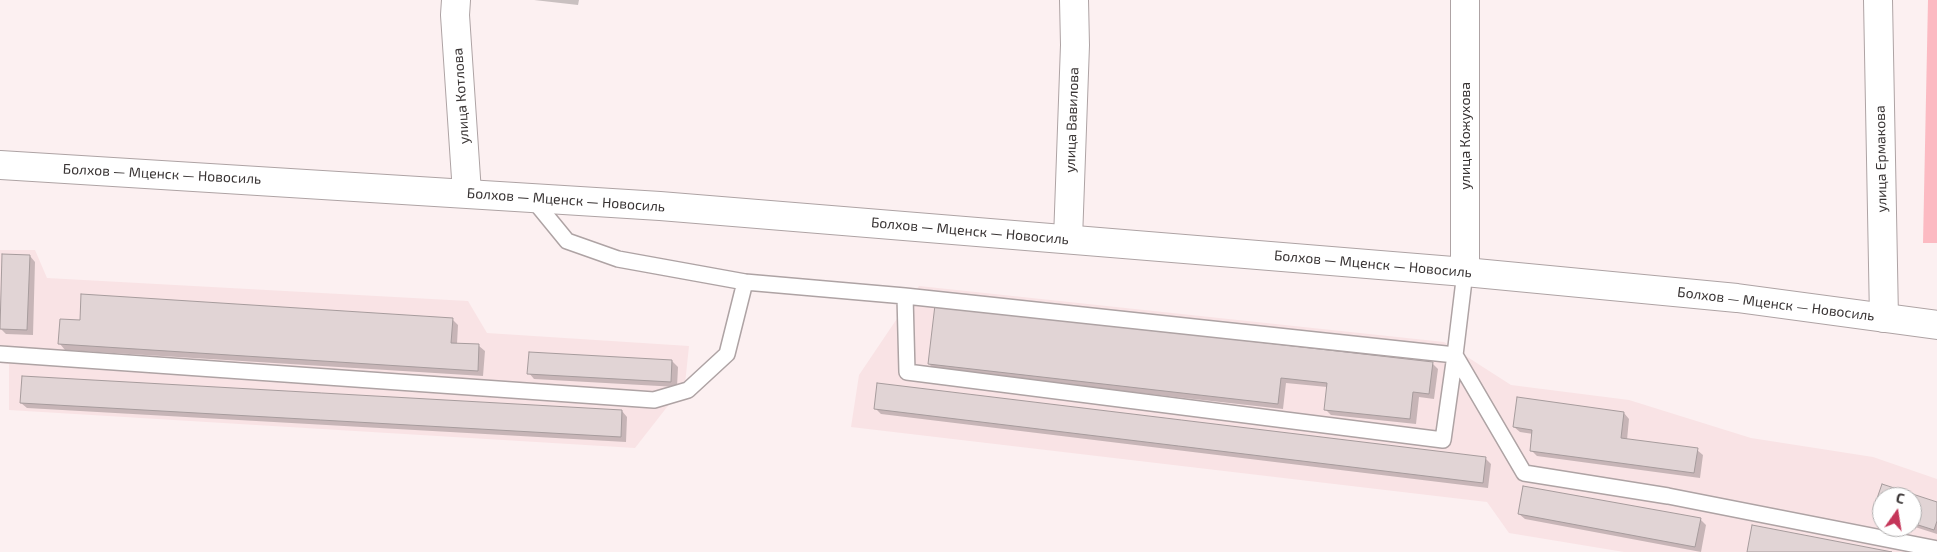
<!DOCTYPE html>
<meta charset="utf-8">
<style>
body{margin:0}
#map{position:relative;width:1937px;height:552px;overflow:hidden;background:#fcf0f1;font-family:"Exo 2",sans-serif}
canvas{display:block}
.north{position:absolute;left:1872px;top:487px;width:50px;height:50px;box-sizing:border-box;background:#fff;border:1px solid #b0aeae;border-radius:50%;rotate:13deg;font-size:14px;font-weight:700;line-height:20px;text-align:center;color:#393434}
.north::after{content:'';display:block;margin:auto;width:18px;height:22px;background:#c43559;clip-path:polygon(50% 0,100% 100%,50% 72%,0 100%)}
</style>
<div id="map">
<canvas width="1937" height="552"></canvas>
<div class="north">С</div>
</div>
<script>
const ctx = document.querySelector('canvas').getContext('2d');
ctx.lineJoin = 'round';
function fill(path, color) {
  ctx.fillStyle = color;
  ctx.fill(path, 'evenodd');
}
function toPath(rows) {
  const path = new Path2D();
  for (const r of rows) {
    path.moveTo(r[0], r[1]);
    for (let i = 2; i < r.length; i += 2) path.lineTo(r[i], r[i + 1]);
  }
  return path;
}
function strokePath(path, color, width, dash) {
  ctx.strokeStyle = color;
  ctx.lineWidth = width;
  ctx.lineCap = dash ? 'butt' : 'round';
  ctx.setLineDash(dash || []);
  ctx.stroke(path);
}
function drawText(font, color, halo, rows, align = 'center') {
  ctx.font = font + ' "Exo 2",sans-serif';
  ctx.lineWidth = 4;
  ctx.setLineDash([]);
  ctx.textBaseline = 'middle';
  ctx.strokeStyle = halo;
  ctx.fillStyle = color;
  for (const [text, x, y, turn = 0] of rows) {
    ctx.save();
    ctx.translate(x, y);
    ctx.rotate((+turn || 0) * Math.PI / 180);
    ctx.textAlign = isNaN(turn) ? turn : align;
    if (halo) ctx.strokeText(text, 0, 0);
    ctx.fillText(text, 0, 0);
    ctx.restore();
  }
}
fill(toPath([
 [0,250,35,250,47,278,468,301,487,333,689,346,685,384,635,448,9,410,9,364,0,363],
 [919,286,1444,342,1511,385,1629,400,1751,438,1873,457,1937,479,1937,552,1624,552,1509,533,1487,502,851,427,859,375],
 [1882,497,1912,497,1912,527,1882,527]
]), '#f9e3e5');
fill(toPath([
 [1928,0,1937,0,1937,243,1923,243]
]), '#fcbac2');
fill(toPath([
 [534,0,579,0,578,5],
 [30,256,35,262,33,335,6,334,0,328],
 [452,319,458,325,457,344,479,346,485,351,483,376,65,350,60,344,81,322],
 [672,361,678,367,677,387,534,379,529,373],
 [1432,363,1438,369,1434,399,1419,397,1416,424,1331,415,1325,409,1327,387,1286,383,1283,409,935,370,929,364],
 [21,403,622,411,627,417,626,442,27,408],
 [876,409,1485,458,1491,464,1488,488,881,414],
 [1624,413,1629,419,1627,440,1697,450,1703,455,1700,478,1537,456,1531,450,1533,434,1520,432,1514,427],
 [1883,486,1937,503,1937,534,1912,526,1912,497,1882,497,1882,516,1881,516,1875,510],
 [1519,514,1700,519,1706,525,1701,552,1525,519]
]), '#0003');
const building = toPath([
 [2,254,30,255,27,330,0,329,2,254],
 [81,294,453,318,451,343,479,344,478,371,58,344,60,319,80,320,81,294],
 [935,305,1433,362,1429,394,1413,392,1410,419,1324,410,1327,383,1281,378,1278,404,928,364,935,305],
 [529,352,672,360,671,382,527,374,529,352],
 [22,376,622,410,621,437,20,403,22,376],
 [877,383,1486,457,1483,483,874,409,877,383],
 [1517,397,1624,412,1621,438,1698,448,1694,473,1530,451,1532,430,1513,427,1517,397],
 [1882,484,1937,502,1937,521,1934,530,1912,523,1912,497,1882,497,1882,513,1873,510,1882,484],
 [1523,486,1701,518,1695,547,1518,514,1523,486],
 [1752,525,1892,552,1747,552,1752,525]
]);
fill(building, '#e1d4d5');
strokePath(building, '#a79c9d', 1);
const lane = toPath([
 [745,282,905,296,1455,355,1465,272],
 [905,296,907,372,1443,440,1455,355,1524,473,1668,496,1937,549],
 [0,354,654,400,688,390,727,354,745,282,618,259,567,241,531,197]
]);
const street = toPath([
 [456,0,455,15,467,193],
 [1878,0,1884,318],
 [1068,239,1075,45,1074,0],
 [1465,272,1465,0]
]);
const primary = toPath([
 [0,165,660,206,1465,272,1737,298,1937,325]
]);
strokePath(lane, '#aea3a4', 18);
strokePath(street, '#aea3a4', 30);
strokePath(primary, '#aea3a4', 30);
strokePath(lane, '#fff', 15);
strokePath(street, '#fff', 28);
strokePath(primary, '#fff', 28);
drawText('14px', '#393434', '#fff', [
 ["улица Котлова",461,96,-94],
 ["улица Вавилова",1072,120,-88],
 ["улица Кожухова",1465,136,-90],
 ["улица Ермакова",1881,159,-91],
 ["Болхов — Мценск — Новосиль",162,174,3],
 ["Болхов — Мценск — Новосиль",566,200,4],
 ["Болхов — Мценск — Новосиль",970,231,5],
 ["Болхов — Мценск — Новосиль",1373,264,5],
 ["Болхов — Мценск — Новосиль",1776,304,7]
]);
</script>
